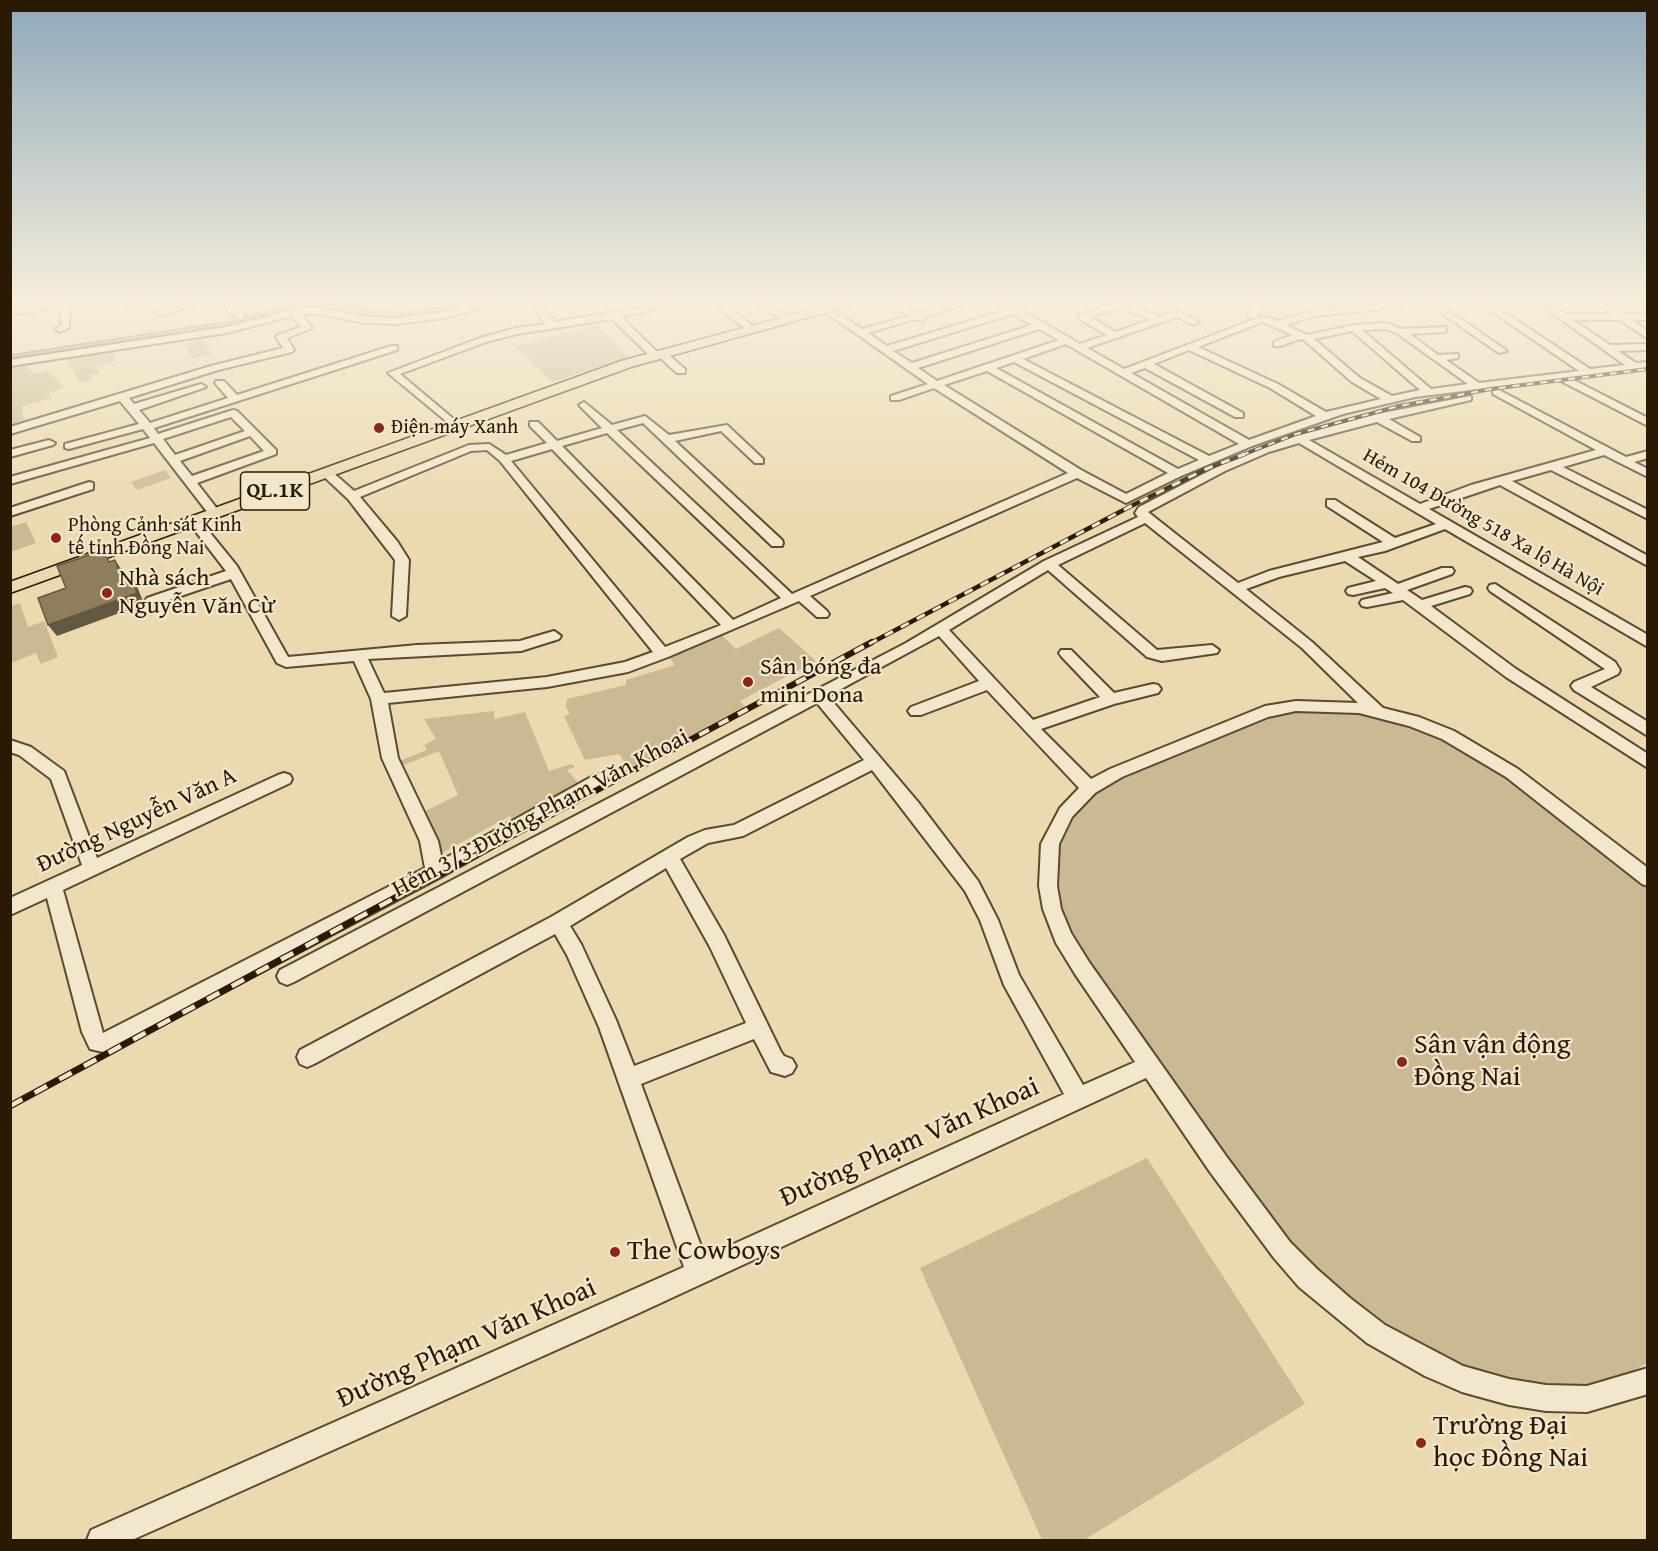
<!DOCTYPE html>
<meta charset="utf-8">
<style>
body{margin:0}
#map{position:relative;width:1658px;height:1551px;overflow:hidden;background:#ebdab0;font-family:"Gentium Book Plus",serif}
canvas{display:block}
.frame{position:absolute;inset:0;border:12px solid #2a1a03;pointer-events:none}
</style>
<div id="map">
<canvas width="1658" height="1551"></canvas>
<div class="frame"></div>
</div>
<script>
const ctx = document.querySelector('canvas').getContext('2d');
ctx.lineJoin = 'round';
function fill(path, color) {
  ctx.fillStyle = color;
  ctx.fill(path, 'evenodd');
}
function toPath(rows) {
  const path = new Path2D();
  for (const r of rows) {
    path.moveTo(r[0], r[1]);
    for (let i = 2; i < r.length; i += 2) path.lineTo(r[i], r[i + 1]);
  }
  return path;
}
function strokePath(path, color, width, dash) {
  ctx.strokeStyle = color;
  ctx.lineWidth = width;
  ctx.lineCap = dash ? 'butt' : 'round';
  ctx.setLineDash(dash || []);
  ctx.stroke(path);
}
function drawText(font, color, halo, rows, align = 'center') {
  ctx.font = font + ' "Gentium Book Plus",serif';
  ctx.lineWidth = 4.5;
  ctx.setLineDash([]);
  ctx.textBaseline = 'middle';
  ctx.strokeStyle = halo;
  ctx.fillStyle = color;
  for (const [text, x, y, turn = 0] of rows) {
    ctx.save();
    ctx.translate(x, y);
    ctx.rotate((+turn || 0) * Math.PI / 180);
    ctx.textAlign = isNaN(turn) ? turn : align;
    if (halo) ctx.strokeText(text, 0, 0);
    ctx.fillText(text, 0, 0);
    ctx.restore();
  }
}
fill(toPath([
 [597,325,628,357,552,382,515,346],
 [202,339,212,354,193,359,183,344],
 [110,348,116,361,97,367,100,373,90,375,92,380,80,383,64,356],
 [26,362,34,374,48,370,64,388,48,393,51,398,22,406,22,414,28,424,11,429,11,365],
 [165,470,171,478,137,490,131,482],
 [26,522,36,543,11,552,11,527],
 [20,603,28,627,44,621,58,657,41,664,36,653,11,663,11,606],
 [779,628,816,661,740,701,747,709,631,772,619,754,585,760,564,716,570,714,566,707,567,699,626,685,626,680,675,665,670,658,722,635,736,649],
 [494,711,494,719,525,712,549,771,572,764,575,767,567,770,581,786,515,823,510,816,442,853,423,812,458,795,439,751,401,766,399,761,427,750,424,745,436,739,424,719],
 [1298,711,1360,712,1412,725,1475,753,1647,885,1647,1363,1633,1371,1580,1386,1541,1385,1506,1380,1464,1369,1380,1326,1290,1246,1224,1159,1069,935,1059,907,1056,886,1058,845,1073,816,1094,792,1120,777,1269,716],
 [1147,1158,1305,1404,1084,1540,1042,1540,920,1268]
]), '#cab993');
const water = toPath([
 [294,304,335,304,399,313,460,304,485,304,444,314,378,320,319,310,11,362,11,355,231,321,294,304]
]);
fill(water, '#a99975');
strokePath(water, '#766647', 1.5);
const minor = toPath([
 [46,304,70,304,69,328,60,332,55,329,61,325,61,307,10,315,10,309,46,304],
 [123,304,144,304,129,309,123,304],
 [181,304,196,304,160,316,155,313,181,304],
 [226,304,236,304,234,306,245,315,245,319,239,319,226,309,226,304],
 [478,304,494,304,444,318,397,324,365,323,318,314,301,314,312,328,287,338,294,350,292,352,218,370,129,398,134,404,201,384,206,387,139,410,150,423,228,398,215,383,216,381,224,381,237,395,391,346,397,346,397,350,154,428,158,434,233,410,237,411,276,450,276,454,197,483,218,510,216,513,208,513,154,443,10,484,10,477,150,438,143,429,69,449,65,448,65,444,139,424,120,401,10,434,10,427,211,366,283,348,276,337,278,335,301,327,292,316,226,333,10,366,10,360,226,327,301,308,318,308,365,317,397,318,444,312,478,304],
 [231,417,245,431,175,455,163,439,231,417],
 [250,436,264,451,192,476,180,461,250,436],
 [660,304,679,304,621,317,657,352,665,352,685,369,685,373,677,373,657,355,649,355,612,319,517,334,486,342,400,374,456,421,456,425,452,426,388,373,480,338,516,328,545,324,533,307,535,305,541,305,554,322,660,304],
 [757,304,769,304,790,317,782,319,757,304],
 [891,304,902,304,917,313,948,304,963,304,924,317,924,321,915,319,868,333,887,346,1006,310,998,304,1010,304,1018,308,1080,344,1107,335,1079,319,1079,315,1112,304,1129,304,1159,317,1170,314,1152,304,1164,304,1199,322,1194,325,1177,317,1087,348,1124,369,1263,316,1277,321,1315,310,1375,304,1406,304,1401,307,1316,316,1285,325,1308,335,1354,325,1387,323,1402,329,1446,327,1446,331,1443,332,1410,334,1438,355,1458,354,1458,358,1446,360,1479,383,1579,371,1481,304,1492,304,1590,369,1625,365,1545,308,1553,306,1565,314,1613,314,1600,304,1611,304,1625,314,1648,314,1648,320,1632,320,1648,331,1648,339,1620,320,1573,320,1610,345,1648,344,1648,350,1618,351,1636,363,1648,362,1648,368,1570,378,1648,418,1648,426,1557,379,1415,397,1343,414,1252,446,1181,476,1126,503,1077,478,810,596,827,611,829,614,827,617,817,617,799,601,668,657,628,672,547,687,388,703,398,758,438,841,442,860,593,776,599,774,605,776,607,780,605,784,441,877,114,1050,107,1053,90,1049,82,1032,47,898,10,915,10,898,82,865,51,779,19,755,10,752,10,740,31,747,64,771,97,858,278,775,284,773,290,775,292,779,290,783,63,890,103,1033,425,868,420,841,382,758,371,699,354,661,286,667,277,663,231,579,157,604,147,604,145,601,147,598,226,571,190,524,188,521,190,518,198,518,237,566,288,657,417,645,520,641,554,631,561,636,559,639,521,651,368,659,384,693,547,677,625,662,653,652,500,461,487,450,471,451,360,497,397,541,409,560,406,616,399,620,392,616,395,560,348,499,320,473,326,469,330,470,354,491,469,445,489,444,506,455,547,443,530,426,530,422,538,422,557,441,602,428,579,405,584,402,612,425,645,416,669,435,727,425,763,459,763,463,755,463,721,431,675,441,782,540,783,543,782,546,772,546,643,423,617,430,792,594,1068,473,934,388,899,400,891,400,891,396,928,384,821,309,829,307,862,329,909,316,891,304],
 [1121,307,1150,320,1116,332,1090,317,1121,307],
 [1013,314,1032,325,912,363,893,351,1013,314],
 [1263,322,1292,335,1274,342,1274,346,1280,346,1300,339,1304,340,1352,382,1381,399,1326,412,1278,384,1198,347,1263,322],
 [1039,329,1059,340,937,381,918,368,1039,329],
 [1386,329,1398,334,1468,384,1431,389,1362,330,1386,329],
 [1352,331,1420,390,1392,396,1360,378,1314,339,1352,331],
 [1066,344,1239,444,1209,456,1023,359,1066,344],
 [1189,350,1270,388,1316,416,1249,440,1131,373,1145,368,1235,417,1243,417,1243,413,1154,364,1189,350],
 [1014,362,1199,460,1178,469,996,368,1014,362],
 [987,371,1168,473,1126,494,1081,470,944,385,987,371],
 [607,433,781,598,733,620,562,446,607,433],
 [552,449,721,625,665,647,511,461,552,449],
 [1252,304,1262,304,1258,316,1253,319,1248,316,1252,304],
 [1428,304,1439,304,1507,351,1499,353,1428,304],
 [721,307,727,307,754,327,746,329,721,311,721,307],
 [1497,389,1626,457,1648,451,1648,458,1634,462,1648,469,1648,477,1604,455,1563,467,1648,510,1648,519,1551,470,1512,481,1648,556,1648,566,1500,485,1429,509,1648,635,1648,647,1445,529,1385,551,1358,557,1398,584,1442,568,1452,568,1454,571,1452,574,1407,590,1422,600,1465,587,1470,588,1472,591,1470,594,1431,606,1516,669,1648,754,1648,768,1506,677,1403,600,1367,607,1362,606,1360,603,1362,600,1393,593,1385,588,1353,595,1348,594,1346,591,1348,588,1376,581,1345,561,1279,577,1246,589,1312,642,1383,708,1419,717,1454,731,1518,769,1648,868,1648,886,1642,884,1506,777,1442,739,1409,726,1359,713,1296,711,1268,717,1122,777,1095,793,1072,817,1059,844,1057,886,1061,909,1071,933,1089,962,1226,1156,1290,1242,1317,1269,1350,1298,1385,1325,1463,1366,1509,1379,1546,1385,1587,1386,1648,1368,1648,1394,1587,1412,1546,1411,1509,1405,1462,1392,1425,1376,1367,1343,1299,1287,1274,1258,1210,1172,1146,1078,639,1313,132,1540,87,1540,91,1530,684,1267,599,1027,567,955,555,934,314,1064,307,1067,300,1064,297,1057,300,1050,551,917,688,837,705,830,734,825,864,760,817,703,294,982,287,985,280,982,277,976,280,970,906,643,1044,561,1138,517,1135,513,1139,507,1217,467,1261,448,1294,436,1377,414,1471,396,1471,400,1389,419,1420,437,1420,441,1412,441,1377,422,1309,440,1420,504,1471,485,1596,450,1493,394,1493,390,1497,389],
 [1299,443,1436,524,1395,538,1335,500,1327,500,1327,506,1383,542,1269,571,1238,583,1148,512,1225,471,1269,452,1299,443],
 [1145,523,1302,648,1358,703,1296,701,1265,706,1110,769,1091,779,1041,729,1114,704,1158,693,1161,689,1158,685,1153,684,1114,693,1071,650,1061,650,1059,653,1061,656,1100,697,1033,720,949,630,1048,570,1147,657,1162,661,1217,653,1219,650,1212,645,1157,650,1058,565,1145,523],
 [939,636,979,681,911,707,908,711,911,715,921,715,987,690,1079,788,1060,808,1041,844,1039,886,1043,909,1056,943,1075,974,1135,1062,1083,1085,1019,975,998,920,978,881,918,802,828,696,939,636],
 [872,770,965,891,980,920,1004,985,1064,1094,705,1257,641,1084,754,1039,771,1072,785,1076,792,1073,796,1066,792,1059,784,1056,781,1052,724,935,680,859,708,843,743,836,872,770],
 [666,868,710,947,746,1023,634,1066,616,1020,581,944,570,926,666,868],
 [49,440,55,443,53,445,10,457,10,450,49,440],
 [89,482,93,483,93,489,10,516,10,508,89,482],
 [1495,584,1615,662,1620,670,1618,674,1591,687,1648,722,1648,736,1574,690,1571,686,1574,682,1605,669,1490,591,1488,588,1490,585,1495,584]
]);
const major = toPath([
 [832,304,851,304,849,306,631,367,10,593,10,582,621,361,832,304]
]);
strokePath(minor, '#5a4a2e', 4);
strokePath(major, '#2a1a03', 3);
fill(minor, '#f2e7cc');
fill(major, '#ebdab0');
const railFar3 = toPath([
 [1242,455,1296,434,1399,406,1491,389,1648,369]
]);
const railFar2 = toPath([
 [869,644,1133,505,1206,469,1245,454]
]);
const railFar1 = toPath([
 [428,881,872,642]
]);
const rail = toPath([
 [10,1106,430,879]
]);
strokePath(railFar3, '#2a1a03', 4);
strokePath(railFar2, '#2a1a03', 4.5);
strokePath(railFar1, '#2a1a03', 6);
strokePath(rail, '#2a1a03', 7);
strokePath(railFar3, '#f2e7cc', 2, [7]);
strokePath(railFar2, '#f2e7cc', 3, [9]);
strokePath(railFar1, '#f2e7cc', 4, [11]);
strokePath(rail, '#f2e7cc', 4.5, [14]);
fill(toPath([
 [115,560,123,572,129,588,121,577],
 [130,575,137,586,144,604,57,636,48,625]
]), '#635841');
const building = toPath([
 [103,550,109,562,115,560,121,577,130,575,137,593,48,625,38,598,66,588,57,566,103,550]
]);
fill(building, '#8e7e5d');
strokePath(building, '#635841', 1.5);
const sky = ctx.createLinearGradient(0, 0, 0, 521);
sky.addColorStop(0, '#8fa9ba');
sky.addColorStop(0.58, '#f6eedb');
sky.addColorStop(1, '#f6eedb00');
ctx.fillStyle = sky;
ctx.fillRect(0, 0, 1658, 521);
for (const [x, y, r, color] of [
 [379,428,6,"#8f2418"],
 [56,538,6,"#8f2418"],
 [107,593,6,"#8f2418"],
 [748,682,6,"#8f2418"],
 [1402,1062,6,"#8f2418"],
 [615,1252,6,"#8f2418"],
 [1421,1443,6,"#8f2418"]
]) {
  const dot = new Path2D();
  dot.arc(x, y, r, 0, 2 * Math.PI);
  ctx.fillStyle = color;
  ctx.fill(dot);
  strokePath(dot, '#f2e7cc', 2);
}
drawText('20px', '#2a1a03', '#f2e7cc', [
 ["Điện máy Xanh",391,428],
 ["Phòng Cảnh sát Kinh",68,526],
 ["tế tỉnh Đồng Nai",68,549]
], 'left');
drawText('20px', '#2a1a03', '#f2e7cc', [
 ["Hẻm 104 Đường 518 Xa lộ Hà Nội",1483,523,30]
]);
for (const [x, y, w] of [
 [275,491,69]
]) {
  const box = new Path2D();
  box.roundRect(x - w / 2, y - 19, w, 38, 4.5);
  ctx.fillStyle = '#f2e7cc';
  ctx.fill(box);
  strokePath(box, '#2a1a03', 1.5);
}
drawText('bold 22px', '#2a1a03', null, [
 ["QL.1K",275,491]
]);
drawText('24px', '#2a1a03', '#f2e7cc', [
 ["Nhà sách",119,579],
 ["Nguyễn Văn Cừ",119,607],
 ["Sân bóng đa",760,668],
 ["mini Dona",760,696]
], 'left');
drawText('24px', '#2a1a03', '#f2e7cc', [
 ["Hẻm 3/3 Đường Phạm Văn Khoai",541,814,-28],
 ["Đường Nguyễn Văn A",137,821,-25]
]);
drawText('28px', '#2a1a03', '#f2e7cc', [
 ["Sân vận động",1414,1046],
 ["Đồng Nai",1414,1078],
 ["The Cowboys",627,1252],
 ["Trường Đại",1433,1427],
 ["học Đồng Nai",1433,1459]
], 'left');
drawText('28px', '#2a1a03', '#f2e7cc', [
 ["Đường Phạm Văn Khoai",910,1143,-24],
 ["Đường Phạm Văn Khoai",467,1344,-24]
]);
</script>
